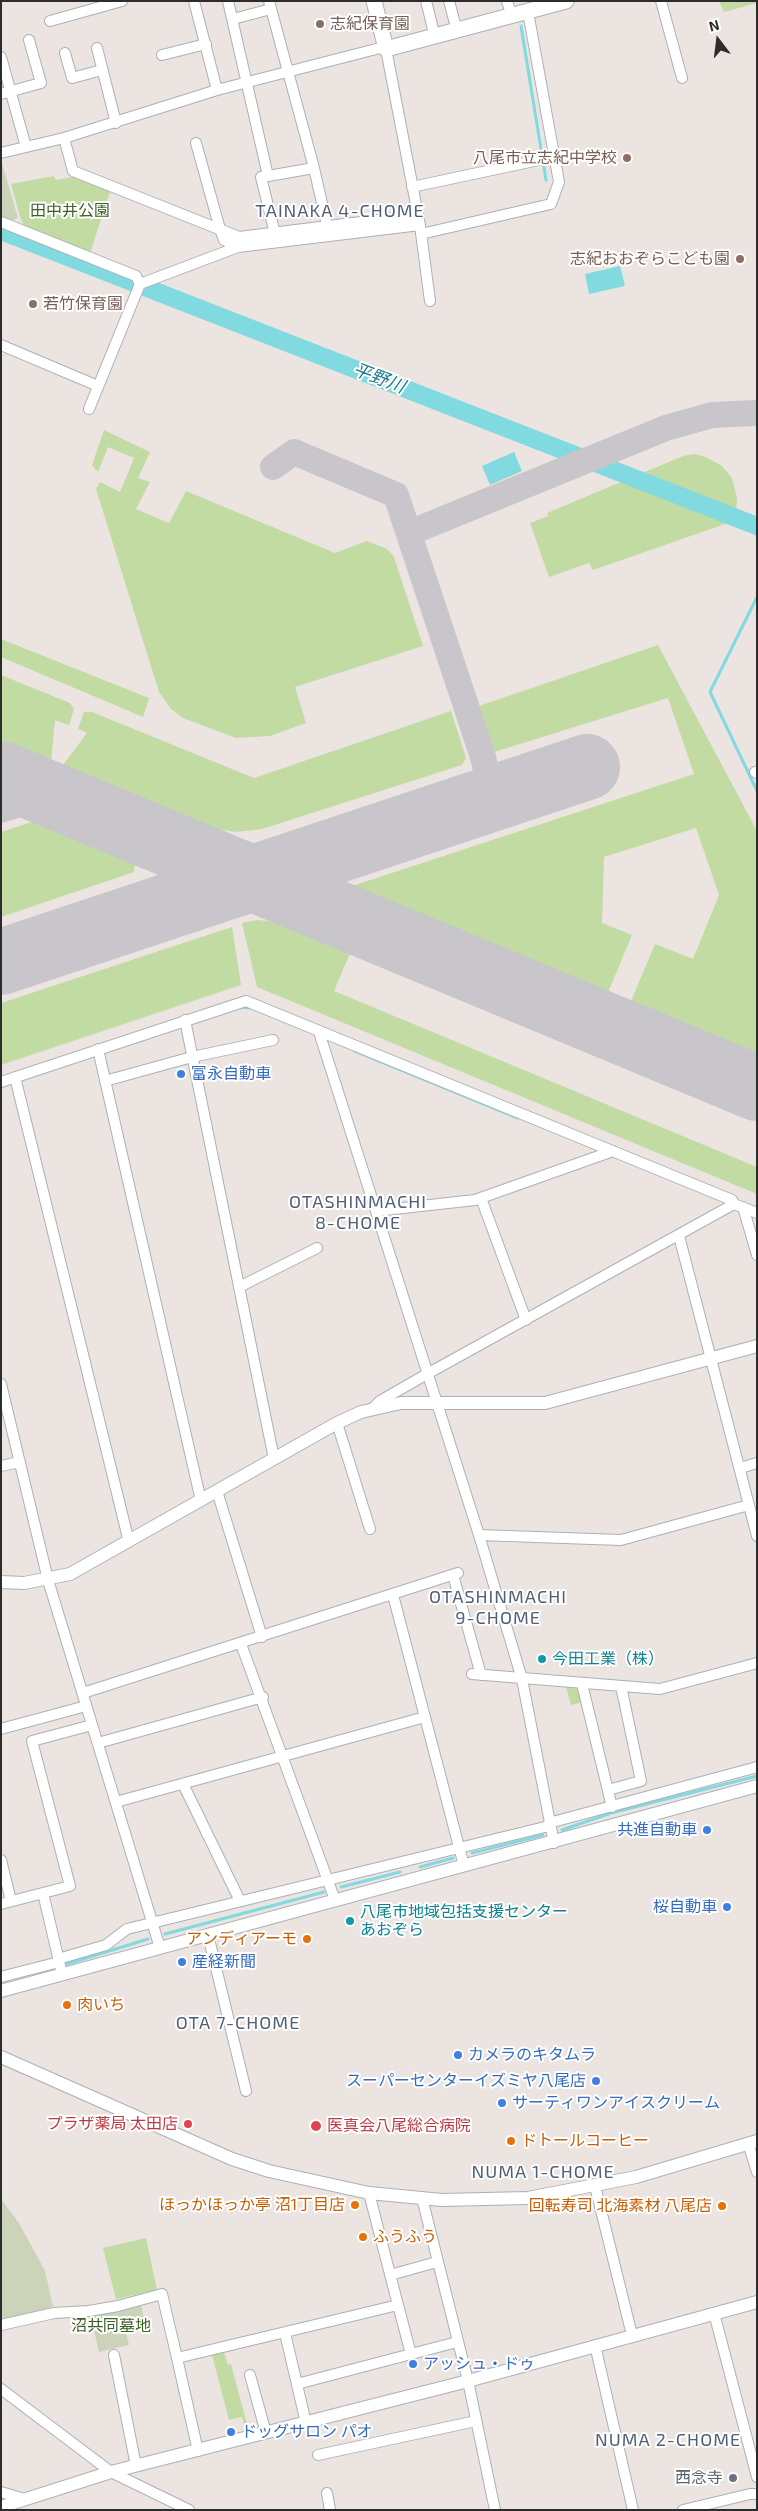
<!DOCTYPE html>
<meta charset="utf-8">
<style>
body{margin:0}
#map{position:relative;width:758px;height:2511px;overflow:hidden;background:#ece4e0;font-family:"Exo 2",sans-serif}
canvas{display:block}
.frame{position:absolute;inset:0;border:2px solid #2c2c2c;pointer-events:none}
.north{position:absolute;left:693px;top:15px;width:50px;height:50px;-webkit-text-stroke:4px #fff;paint-order:stroke;rotate:345deg;font-size:14px;font-weight:700;line-height:20px;text-align:center;color:#2c2c2c}
.north::after{content:'';display:block;margin:auto;width:18px;height:22px;background:#2c2c2c;clip-path:polygon(50% 0,100% 100%,50% 72%,0 100%)}
</style>
<div id="map">
<canvas width="758" height="2511"></canvas>
<div class="frame"></div>
<div class="north">N</div>
</div>
<script>
const ctx = document.querySelector('canvas').getContext('2d');
ctx.lineJoin = 'round';
function fill(path, color) {
  ctx.fillStyle = color;
  ctx.fill(path, 'evenodd');
}
function toPath(rows) {
  const path = new Path2D();
  for (const r of rows) {
    path.moveTo(r[0], r[1]);
    for (let i = 2; i < r.length; i += 2) path.lineTo(r[i], r[i + 1]);
  }
  return path;
}
function strokePath(path, color, width, dash) {
  ctx.strokeStyle = color;
  ctx.lineWidth = width;
  ctx.lineCap = dash ? 'butt' : 'round';
  ctx.setLineDash(dash || []);
  ctx.stroke(path);
}
function drawText(font, color, halo, rows, align = 'center') {
  ctx.font = font + ' "Exo 2","Noto Sans JP",sans-serif';
  ctx.lineWidth = 4;
  ctx.setLineDash([]);
  ctx.textBaseline = 'middle';
  ctx.strokeStyle = halo;
  ctx.fillStyle = color;
  for (const [text, x, y, turn = 0] of rows) {
    ctx.save();
    ctx.translate(x, y);
    ctx.rotate((+turn || 0) * Math.PI / 180);
    ctx.textAlign = isNaN(turn) ? turn : align;
    if (halo) ctx.strokeText(text, 0, 0);
    ctx.fillText(text, 0, 0);
    ctx.restore();
  }
}
fill(toPath([
 [719,1,757,1,757,3,724,12],
 [54,176,56,180,78,176,111,189,90,253,25,227,21,220,11,184],
 [104,430,150,452,138,478,150,482,136,509,169,523,186,491,335,553,367,541,387,549,394,557,423,646,295,687,306,723,270,736,236,738,183,718,171,709,159,692,96,489,100,482,120,492,134,458,108,447,98,472,92,465],
 [694,454,706,457,722,466,732,478,737,498,736,512,728,523,593,570,589,563,549,577,530,523,548,516,547,513,683,456],
 [1,639,149,698,143,717,1,657],
 [658,645,757,831,757,1054,631,1001,655,944,693,959,719,895,696,828,604,857,602,923,632,935,607,995,352,886,694,774,668,698,494,752,479,706],
 [1,675,70,703,74,709,69,725,55,720,51,763,1,743],
 [451,711,466,758,462,765,262,829,236,832,212,828,60,769,87,733,78,729,84,712,92,712,254,778],
 [32,822,135,864,134,872,1,917,1,832],
 [257,920,279,922,351,951,334,991,757,1167,757,1194,257,987,242,923],
 [232,927,241,985,1,1065,1,1003],
 [566,1687,579,1689,583,1702,571,1705],
 [146,2238,157,2290,116,2299,103,2248],
 [224,2352,228,2365,231,2364,249,2432,246,2433,242,2417,229,2420,212,2355]
]), '#c1dba3');
fill(toPath([
 [1,160,18,218,9,222,1,219],
 [1,2199,19,2223,45,2271,54,2311,1,2323],
 [140,2301,146,2328,126,2333,129,2345,99,2352,90,2313]
]), '#cbd3b9');
fill(toPath([
 [620,266,625,286,589,294,585,274],
 [514,452,522,471,490,485,482,466]
]), '#80dae0');
strokePath(toPath([
 [521,26,546,180],
 [757,597,710,692,757,791],
 [239,1007,252,1008],
 [355,1051,518,1118],
 [562,1830,611,1813,757,1776],
 [472,1853,543,1835],
 [420,1867,453,1858],
 [341,1887,400,1872],
 [165,1934,324,1892],
 [67,1964,148,1939]
]), '#80dae0', 3);
strokePath(toPath([
 [1,231,757,526]
]), '#80dae0', 18);
strokePath(toPath([
 [273,467,294,452,396,495,483,757,486,770,484,783,467,806],
 [409,533,666,428,712,415,757,413],
 [1,810,50,794]
]), '#c8c6ca', 26);
strokePath(toPath([
 [1,774,757,1088],
 [1,962,587,767]
]), '#c8c6ca', 66);
const minor = toPath([
 [194,1,217,90],
 [228,1,268,176,314,168],
 [269,1,314,168,329,234],
 [426,1,435,37],
 [449,1,457,31],
 [507,1,512,17],
 [661,1,682,78],
 [233,19,271,9],
 [50,21,122,1],
 [97,48,116,123],
 [65,53,72,78,102,70],
 [162,55,206,44],
 [1,57,26,147],
 [1,94,41,83,29,40],
 [64,138,73,171,239,237,418,215],
 [196,143,220,229,224,240,238,247],
 [1,153,64,138,217,90,380,48,386,49,420,225,430,301],
 [268,176,261,177,276,238],
 [412,187,553,157],
 [1,222,136,276,140,284],
 [421,234,551,204,559,182,528,12],
 [1,345,98,386],
 [89,409,140,284,238,247,420,225],
 [755,772,757,773],
 [185,1020,274,1459],
 [319,1032,479,1535,522,1679,554,1843],
 [98,1049,201,1501],
 [15,1077,129,1542],
 [105,1081,192,1057,273,1040],
 [1,1082,246,1001,732,1200,734,1204,757,1213],
 [481,1198,526,1320],
 [743,1207,757,1255],
 [376,1211,475,1200,613,1151],
 [679,1236,757,1536],
 [239,1287,317,1248],
 [1,1384,48,1580,160,1948],
 [372,1409,380,1401,427,1374,734,1204],
 [337,1423,370,1529],
 [1,1466,20,1462],
 [740,1468,757,1463],
 [217,1491,262,1637],
 [479,1535,621,1540,749,1505],
 [453,1575,481,1675],
 [393,1595,464,1866],
 [241,1644,335,1900],
 [472,1674,660,1689,757,1663],
 [582,1684,612,1807],
 [83,1693,458,1573],
 [1,1729,86,1706],
 [98,1743,263,1697],
 [183,1784,240,1901],
 [608,1790,641,1781,621,1686],
 [116,1802,425,1717],
 [549,1823,757,1767],
 [1,1860,11,1901],
 [43,1893,62,1974],
 [1,1904,70,1886,32,1741,92,1725],
 [208,1935,246,2091],
 [58,1959,106,1945,127,1929,549,1826],
 [1,1977,59,1962],
 [748,2143,757,2172],
 [595,2186,632,2335],
 [422,2198,468,2381,495,2510],
 [390,2275,437,2262],
 [398,2305,411,2354],
 [714,2313,757,2477],
 [1,2325,54,2313,89,2311,118,2306,162,2294,177,2358],
 [285,2333,306,2423],
 [595,2345,633,2510],
 [114,2355,136,2466],
 [250,2375,266,2433],
 [297,2384,457,2342],
 [1,2389,111,2472,189,2510],
 [198,2451,177,2358,398,2305,369,2193],
 [318,2455,476,2421],
 [1,2492,25,2499],
 [327,2493,330,2510],
 [683,2510,750,2494,757,2494]
]);
const tertiary = toPath([
 [1,1582,24,1583,70,1574,337,1423,361,1412,401,1403,545,1403,757,1346],
 [1,1991,757,1786],
 [1,2057,232,2159,269,2171,369,2193,442,2200,528,2198,636,2177,757,2141],
 [1,2507,111,2472,468,2381,757,2302]
]);
const secondary = toPath([
 [374,1,386,49,566,1]
]);
strokePath(minor, '#acb0b6', 12);
strokePath(tertiary, '#acb0b6', 14);
strokePath(secondary, '#acb0b6', 17);
strokePath(minor, '#fff', 10);
strokePath(tertiary, '#fff', 12);
strokePath(secondary, '#fff', 15);
for (const [x, y, r, color] of [
 [320,24,5,"#8d6e63"],
 [627,158,5,"#8d6e63"],
 [740,259,5,"#8d6e63"],
 [33,304,5,"#8d6e63"],
 [181,1074,5,"#3f7fe0"],
 [542,1659,5,"#0f9aa8"],
 [707,1830,5,"#3f7fe0"],
 [727,1907,5,"#3f7fe0"],
 [350,1921,5,"#0f9aa8"],
 [307,1939,5,"#e8710a"],
 [182,1962,5,"#3f7fe0"],
 [67,2005,5,"#e8710a"],
 [458,2055,5,"#3f7fe0"],
 [596,2081,5,"#3f7fe0"],
 [502,2103,5,"#3f7fe0"],
 [188,2124,5,"#e0444e"],
 [316,2126,6,"#e0444e"],
 [511,2141,5,"#e8710a"],
 [355,2205,5,"#e8710a"],
 [722,2206,5,"#e8710a"],
 [363,2237,5,"#e8710a"],
 [413,2364,5,"#3f7fe0"],
 [231,2432,5,"#3f7fe0"],
 [733,2478,5,"#6b7280"]
]) {
  const dot = new Path2D();
  dot.arc(x, y, r, 0, 2 * Math.PI);
  ctx.fillStyle = color;
  ctx.fill(dot);
  strokePath(dot, '#fff', 2);
}
drawText('16px', '#785e54', '#fff', [
 ["志紀保育園",330,24],
 ["八尾市立志紀中学校",617,158,"right"],
 ["志紀おおぞらこども園",730,259,"right"],
 ["若竹保育園",43,304]
], 'left');
drawText('16px', '#3c6124', '#fff', [
 ["田中井公園",70,211],
 ["沼共同墓地",111,2326]
]);
drawText('16px', '#366cbe', '#fff', [
 ["富永自動車",191,1074],
 ["共進自動車",697,1830,"right"],
 ["桜自動車",717,1907,"right"],
 ["産経新聞",192,1962],
 ["カメラのキタムラ",468,2055],
 ["スーパーセンターイズミヤ八尾店",586,2081,"right"],
 ["サーティワンアイスクリーム",512,2103],
 ["アッシュ・ドゥ",423,2364],
 ["ドッグサロン パオ",241,2432]
], 'left');
drawText('16px', '#0d838f', '#fff', [
 ["今田工業（株）",552,1659],
 ["八尾市地域包括支援センター",360,1912],
 ["あおぞら",360,1930]
], 'left');
drawText('16px', '#c56008', '#fff', [
 ["アンディアーモ",297,1939],
 ["肉いち",77,2005,"left"],
 ["ドトールコーヒー",521,2141,"left"],
 ["ほっかほっか亭 沼1丁目店",345,2205],
 ["回転寿司 北海素材 八尾店",712,2206],
 ["ふうふう",373,2237,"left"]
], 'right');
drawText('16px', '#be3a42', '#fff', [
 ["プラザ薬局 太田店",178,2124],
 ["医真会八尾総合病院",327,2126,"left"]
], 'right');
drawText('16px', '#5b616d', '#fff', [
 ["西念寺",723,2478]
], 'right');
ctx.letterSpacing = '1px';
drawText('18px', '#515f77', '#fff', [
 ["TAINAKA 4-CHOME",340,211],
 ["OTASHINMACHI",358,1202],
 ["8-CHOME",358,1223],
 ["OTASHINMACHI",498,1597],
 ["9-CHOME",498,1618],
 ["OTA 7-CHOME",238,2023],
 ["NUMA 1-CHOME",543,2172],
 ["NUMA 2-CHOME",668,2440]
]);
ctx.letterSpacing = '0px';
drawText('italic 18px', '#1e7d8d', '#fff', [
 ["平野川",379,378,21]
]);
</script>
